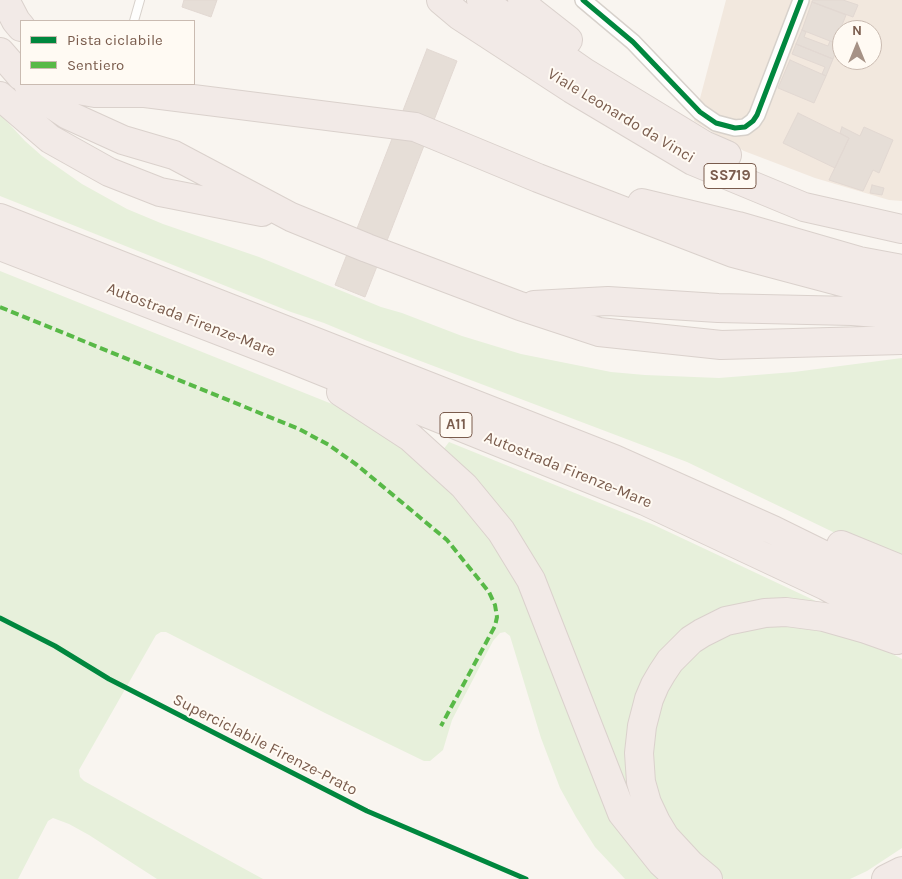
<!DOCTYPE html>
<style>
body{margin:0}
#map{position:relative;width:902px;height:879px;overflow:hidden;background:#f9f5f0;font-family:Karla,sans-serif}
canvas{display:block}
.legend{position:absolute;left:20px;top:20px;width:175px;height:65px;box-sizing:border-box;background:#fffaf3;border:1px solid #cabbb1;margin:0;padding:6px 9px;list-style:none;font-size:15px;color:#7a5c4d}
.legend li{display:flex;align-items:center;gap:10px;height:25px}
.legend b{width:25px;border:1px solid #cabbb1}
.north{position:absolute;left:832px;top:20px;width:50px;height:50px;box-sizing:border-box;background:#fffaf3;border:1px solid #cabbb1;border-radius:50%;rotate:0deg;font-size:14px;font-weight:700;line-height:20px;text-align:center;color:#7a5c4d}
.north::after{content:'';display:block;margin:auto;width:18px;height:22px;background:#a69286;clip-path:polygon(50% 0,100% 100%,50% 72%,0 100%)}
</style>
<div id="map">
<canvas width="902" height="879"></canvas>
<ul class="legend">
<li><b style="height:6px;background:#00873e"></b>Pista ciclabile</li>
<li><b style="height:6px;background:#58b947"></b>Sentiero</li>
</ul>
<div class="north">N</div>
</div>
<script>
const ctx = document.querySelector('canvas').getContext('2d');
ctx.lineJoin = 'round';
function fill(path, color) {
  ctx.fillStyle = color;
  ctx.fill(path, 'evenodd');
}
function toPath(rows) {
  const path = new Path2D();
  for (const r of rows) {
    path.moveTo(r[0], r[1]);
    for (let i = 2; i < r.length; i += 2) path.lineTo(r[i], r[i + 1]);
  }
  return path;
}
function strokePath(path, color, width, dash) {
  ctx.strokeStyle = color;
  ctx.lineWidth = width;
  ctx.lineCap = dash ? 'butt' : 'round';
  ctx.setLineDash(dash || []);
  ctx.stroke(path);
}
function drawText(font, color, halo, rows, align = 'center') {
  ctx.font = font + ' Karla,sans-serif';
  ctx.lineWidth = 4;
  ctx.setLineDash([]);
  ctx.textBaseline = 'middle';
  ctx.strokeStyle = halo;
  ctx.fillStyle = color;
  for (const [text, x, y, turn = 0] of rows) {
    ctx.save();
    ctx.translate(x, y);
    ctx.rotate((+turn || 0) * Math.PI / 180);
    ctx.textAlign = isNaN(turn) ? turn : align;
    if (halo) ctx.strokeText(text, 0, 0);
    ctx.fillText(text, 0, 0);
    ctx.restore();
  }
}
fill(toPath([
 [726,0,902,0,902,201,889,200,815,178,744,151,694,121],
 [842,30,872,30,872,60,842,60]
]), '#f2e8de');
fill(toPath([
 [0,114,25,141,42,156,82,184,127,209,163,224,259,257,381,307,402,313,462,336,521,354,611,372,645,375,719,378,794,372,902,358,902,561,856,543,687,462,365,340,324,323,291,312,0,196],
 [0,271,337,406,375,427,415,452,495,537,667,879,625,879,595,847,576,817,560,788,541,738,510,636,505,632,500,633,493,641,452,720,443,750,430,761,424,761,325,713,166,632,161,632,156,635,79,770,80,777,84,781,263,879,157,879,89,835,69,824,53,818,48,821,18,879,0,879],
 [449,442,654,525,820,603,667,650,639,822,570,652,443,450],
 [788,621,872,643,902,659,902,848,867,871,850,879,724,879,696,859,656,801,649,728,680,665,715,637]
]), '#e7f0db');
const building = toPath([
 [184,0,217,0,211,17,182,7,184,0],
 [813,0,843,0,858,5,853,17,812,2,813,0],
 [812,2,846,15,835,43,802,30,812,2],
 [802,30,806,32,804,37,828,46,830,41,839,44,833,59,796,44,802,30],
 [796,44,833,59,826,76,822,74,825,67,792,54,796,44],
 [427,49,457,61,365,297,335,285,427,49],
 [790,60,826,76,814,103,778,88,790,60],
 [798,113,849,138,835,168,783,143,798,113],
 [842,127,860,136,864,127,893,140,879,173,873,170,863,191,829,180,849,138,840,133,842,127],
 [872,185,884,188,882,195,870,193,872,185]
]);
fill(building, '#e6ded7');
strokePath(building, '#e2d8d2', 1);
const lane = toPath([
 [134,21,140,0]
]);
const street = toPath([
 [583,0,633,42,700,112,716,123,735,128,745,127,753,121,757,115,801,0]
]);
const highway = toPath([
 [5,0,16,21,21,27],
 [441,0,460,16,572,89,693,161,804,207,902,229],
 [481,0,584,72,704,145,727,155],
 [522,0,531,11,568,40],
 [0,52,21,76],
 [28,84,41,97,68,115,123,140,174,155,291,217,367,248,520,306,599,332,721,345,902,340],
 [54,84,62,87,95,93,145,93,415,127,538,178,733,253,857,286,902,293],
 [0,96,50,139,109,172,160,192,262,212],
 [642,203,738,226,859,261,902,269],
 [0,218,614,459,773,530,842,564,902,598],
 [0,246,287,357,645,501,826,586,902,628],
 [534,305,608,301,718,308,852,311,902,315],
 [341,392,410,437,464,486,501,531,531,580,622,813,661,862,679,879],
 [841,545,902,570],
 [708,879,690,864,665,837,656,822,647,803,641,782,639,753,642,726,649,699,655,685,662,673,670,661,691,640,702,633,726,621,765,613,786,612,824,617,866,629,897,640],
 [886,879,902,871]
]);
strokePath(lane, '#d7d1cb', 10);
strokePath(street, '#d7d1cb', 18);
strokePath(highway, '#dad1cc', 30);
strokePath(lane, '#fefefd', 8);
strokePath(street, '#fefefd', 15);
strokePath(highway, '#f2eae7', 28);
strokePath(toPath([
 [0,307,299,429,329,445,357,465,447,540,489,592,495,605,497,617,495,626,441,726]
]), '#58b947', 4, [8, 4]);
strokePath(toPath([
 [583,0,633,42,700,112,716,123,735,128,745,127,753,121,757,115,801,0],
 [0,618,55,646,109,679,367,811,526,879]
]), '#00873e', 5);
for (const [x, y, w] of [
 [730,176,52],
 [456,425,32]
]) {
  const box = new Path2D();
  box.roundRect(x - w / 2, y - 12.5, w, 25, 4);
  ctx.fillStyle = '#fffaf3';
  ctx.fill(box);
  strokePath(box, '#7a5c4d', 1);
}
drawText('bold 15px', '#7a5c4d', null, [
 ["SS719",730,176],
 ["A11",456,425]
]);
drawText('16px', '#7a5c4d', '#fffaf3', [
 ["Viale Leonardo da Vinci",621,116,31],
 ["Autostrada Firenze-Mare",191,320,21],
 ["Autostrada Firenze-Mare",568,470,22],
 ["Superciclabile Firenze-Prato",265,745,27]
]);
</script>
